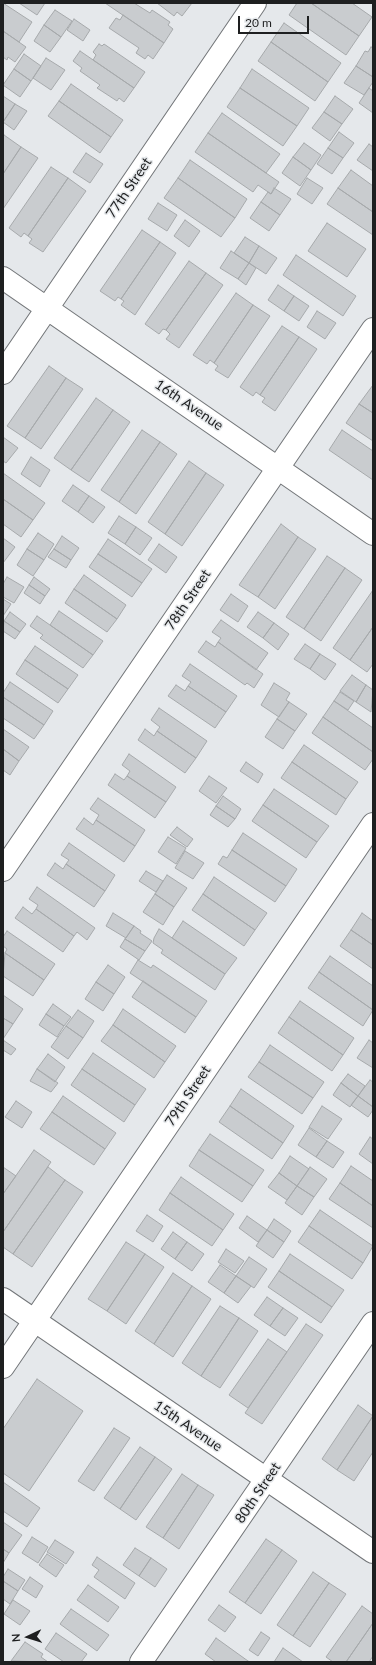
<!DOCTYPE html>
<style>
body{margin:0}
#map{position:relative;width:376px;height:1665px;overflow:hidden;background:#e5e8eb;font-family:Lato,sans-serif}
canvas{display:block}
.frame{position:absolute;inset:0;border:4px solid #1e1f20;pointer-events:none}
.north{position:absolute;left:8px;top:1617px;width:40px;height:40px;-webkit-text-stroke:3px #e5e8eb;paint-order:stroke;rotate:266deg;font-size:11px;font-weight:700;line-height:16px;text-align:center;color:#1e1f20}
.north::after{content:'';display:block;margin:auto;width:14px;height:18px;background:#1e1f20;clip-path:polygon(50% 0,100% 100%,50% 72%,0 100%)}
.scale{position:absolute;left:238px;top:16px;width:71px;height:18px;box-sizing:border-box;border:2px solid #1e1f20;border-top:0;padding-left:5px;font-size:12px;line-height:14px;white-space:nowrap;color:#1e1f20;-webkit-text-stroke:3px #e5e8eb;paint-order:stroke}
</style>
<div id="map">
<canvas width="376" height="1665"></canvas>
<div class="frame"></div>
<div class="north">N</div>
<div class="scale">20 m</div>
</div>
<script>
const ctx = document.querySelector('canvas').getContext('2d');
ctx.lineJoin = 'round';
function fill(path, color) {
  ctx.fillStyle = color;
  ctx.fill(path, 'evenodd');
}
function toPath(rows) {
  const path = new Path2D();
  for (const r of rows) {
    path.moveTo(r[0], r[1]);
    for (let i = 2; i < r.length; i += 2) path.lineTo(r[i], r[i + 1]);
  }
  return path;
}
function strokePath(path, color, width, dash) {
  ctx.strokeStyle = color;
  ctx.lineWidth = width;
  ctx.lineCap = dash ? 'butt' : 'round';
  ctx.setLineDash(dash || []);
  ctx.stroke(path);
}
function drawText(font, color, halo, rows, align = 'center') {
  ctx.font = font + ' Lato,sans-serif';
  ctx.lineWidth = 3;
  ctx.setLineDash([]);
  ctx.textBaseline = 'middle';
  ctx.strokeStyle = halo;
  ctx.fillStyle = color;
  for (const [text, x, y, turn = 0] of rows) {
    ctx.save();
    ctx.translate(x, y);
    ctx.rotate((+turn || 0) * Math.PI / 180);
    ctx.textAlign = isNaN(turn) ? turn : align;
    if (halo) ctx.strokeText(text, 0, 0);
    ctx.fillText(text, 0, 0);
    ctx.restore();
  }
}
const building = toPath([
 [3,3,32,22,19,42,3,31,3,3],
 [19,3,45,3,37,15,19,3],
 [105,3,134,3,150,13,152,10,170,22,168,25,173,29,164,43,105,3],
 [157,3,192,3,182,16,177,12,174,16,157,3],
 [297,3,311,3,359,36,346,55,289,15,297,3],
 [311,3,352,3,372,17,359,36,311,3],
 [55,10,72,21,61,37,44,25,55,10],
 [123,15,164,43,153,59,148,55,145,59,136,53,139,48,109,28,116,18,120,20,123,15],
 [74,19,90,30,83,41,67,30,74,19],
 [284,23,341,63,328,82,271,42,284,23],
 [44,25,61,37,50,52,34,41,44,25],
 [3,31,26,47,15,62,8,57,7,60,3,57,3,31],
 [271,42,328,82,315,101,258,61,271,42],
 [99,44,102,46,104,44,145,72,134,88,93,60,96,55,93,52,99,44],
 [371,47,373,48,373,77,356,66,365,51,368,52,371,47],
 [80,51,134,88,124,102,119,98,117,101,97,88,100,85,80,71,82,68,73,61,80,51],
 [24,54,41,66,31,81,14,69,24,54],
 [46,58,65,70,51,90,33,78,46,58],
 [356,66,373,77,373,82,364,95,344,83,356,66],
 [14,69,31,81,20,97,3,85,14,69],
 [252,69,309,108,297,126,240,88,252,69],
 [71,84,123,120,111,137,59,101,71,84],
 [240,88,297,126,283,146,227,107,240,88],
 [369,88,373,91,373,113,359,103,369,88],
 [3,96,15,104,3,122,3,96],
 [335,96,353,109,342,124,324,112,335,96],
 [59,101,111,137,100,153,48,116,59,101],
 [15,104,27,111,14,130,3,122,15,104],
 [324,112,342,124,330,141,312,128,324,112],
 [222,113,280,154,266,173,208,133,222,113],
 [339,132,354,143,343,158,328,148,339,132],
 [208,133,279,182,271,194,258,185,253,192,195,152,208,133],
 [4,135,21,147,3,174,3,136,4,135],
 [304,143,321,155,311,170,293,157,304,143],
 [369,144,373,147,373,171,357,160,369,144],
 [21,147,38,158,3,209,3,174,21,147],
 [328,148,343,158,332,174,317,164,328,148],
 [86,153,103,164,90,183,73,172,86,153],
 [293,157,311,170,300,186,282,173,293,157],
 [190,160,247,199,235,218,178,178,190,160],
 [51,167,68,178,28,236,24,233,21,237,9,228,51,167],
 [351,170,373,186,373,212,338,188,351,170],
 [68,178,86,191,43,252,29,243,32,239,28,236,68,178],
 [178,178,235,218,221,237,164,198,178,178],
 [307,178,323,188,312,204,297,194,307,178],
 [274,188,291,199,280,215,261,202,268,192,271,194,274,188],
 [338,188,373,212,373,235,327,204,338,188],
 [261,202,280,215,269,231,250,218,261,202],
 [158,203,177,215,167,231,148,219,158,203],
 [185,220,200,231,189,247,174,236,185,220],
 [327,223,366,249,347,277,308,251,327,223],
 [142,230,160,242,121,299,118,297,115,301,100,291,142,230],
 [245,237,259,246,249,263,234,253,245,237],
 [160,242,176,253,135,315,121,305,124,301,121,299,160,242],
 [259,246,277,258,266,274,249,263,259,246],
 [231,251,249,263,238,279,220,268,231,251],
 [296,255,356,296,343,316,283,275,296,255],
 [189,261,206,273,166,330,163,329,159,334,145,324,189,261],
 [249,263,256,268,246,285,238,279,249,263],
 [206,273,223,285,179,348,166,339,170,334,166,330,206,273],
 [278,285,294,296,284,311,268,300,278,285],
 [236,293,253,305,214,363,210,360,207,364,193,355,236,293],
 [294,296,309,306,299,321,284,311,294,296],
 [253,305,270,316,228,378,215,370,218,366,214,363,253,305],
 [317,311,336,323,325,339,307,327,317,311],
 [282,326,299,337,260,395,256,392,253,396,240,387,282,326],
 [299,337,317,349,275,411,262,402,265,398,260,395,299,337],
 [49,366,66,378,25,438,7,426,49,366],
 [66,378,83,389,41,449,25,438,66,378],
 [373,385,373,413,359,404,373,385],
 [96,398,113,410,71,470,54,458,96,398],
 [359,404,373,413,373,441,346,423,359,404],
 [113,410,130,422,89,482,71,470,113,410],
 [142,430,160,442,119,502,101,490,142,430],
 [342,430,373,451,373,480,329,450,342,430],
 [3,437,18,448,6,463,3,461,3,437],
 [160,442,177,454,136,514,119,502,160,442],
 [31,457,50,470,40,487,21,474,31,457],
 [189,461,206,473,165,534,148,522,189,461],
 [3,473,45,503,33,520,3,499,3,473],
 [206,473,224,485,182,546,165,534,206,473],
 [73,485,89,496,78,512,62,501,73,485],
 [89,496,105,507,93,523,78,512,89,496],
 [3,499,33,520,21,537,3,524,3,499],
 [119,516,136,527,125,544,108,533,119,516],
 [281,524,298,537,258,597,239,585,281,524],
 [136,527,152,538,140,555,125,544,136,527],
 [38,533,54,544,44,560,27,549,38,533],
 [62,536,79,548,71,560,54,549,62,536],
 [298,537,316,549,275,609,258,597,298,537],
 [3,538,15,547,3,563,3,538],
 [108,539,152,569,142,583,98,554,108,539],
 [159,544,177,557,166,573,148,560,159,544],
 [27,549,44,560,33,576,17,565,27,549],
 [54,549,71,560,66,568,48,557,54,549],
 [98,554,142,583,132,597,89,567,98,554],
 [327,556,345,568,304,629,286,617,327,556],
 [345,568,362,580,321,641,304,629,345,568],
 [84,575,126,605,117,619,74,589,84,575],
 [7,577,24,587,14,603,3,597,3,584,7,577],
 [34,577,50,589,45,596,29,585,34,577],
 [29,585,45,596,40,604,24,593,29,585],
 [74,589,117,619,107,632,65,603,74,589],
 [373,590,373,627,350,660,333,648,373,590],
 [231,594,248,606,238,622,220,610,231,594],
 [3,599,11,604,3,616,3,599],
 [59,611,103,641,93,655,50,625,59,611],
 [10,612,26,624,20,632,4,621,10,612],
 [258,612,274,623,263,638,247,627,258,612],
 [37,616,93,655,83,668,40,638,43,635,30,626,37,616],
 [221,620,268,653,256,670,218,642,221,638,212,632,221,620],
 [4,621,20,632,15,639,3,631,4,621],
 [274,623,289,634,278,650,263,638,274,623],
 [373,627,373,664,367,672,350,660,373,627],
 [206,641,215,647,218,642,263,674,254,688,247,683,245,685,198,652,206,641],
 [305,644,320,654,310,669,294,659,305,644],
 [35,646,78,675,68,689,25,660,35,646],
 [320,654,336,664,325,680,310,669,320,654],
 [25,660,68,689,58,703,16,674,25,660],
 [190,664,237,696,226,712,188,686,191,682,182,676,190,664],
 [352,675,366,685,356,702,340,691,352,675],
 [10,682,53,711,44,725,3,697,3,693,10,682],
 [274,683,290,693,286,700,289,702,279,717,261,705,274,683],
 [176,685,185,691,188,686,226,712,215,728,168,696,176,685],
 [366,685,373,690,371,712,356,702,366,685],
 [340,692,354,701,348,710,334,701,340,692],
 [3,697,44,725,34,739,3,718,3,697],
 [334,701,373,728,373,752,323,717,334,701],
 [289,702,307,714,295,731,277,719,289,702],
 [159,708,207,741,196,758,157,731,160,727,151,720,159,708],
 [323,717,373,752,373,759,365,770,312,733,323,717],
 [277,719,295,731,283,749,265,737,277,719],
 [3,729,29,747,19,761,3,749,3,729],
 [145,729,154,736,157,731,196,758,185,773,138,740,145,729],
 [304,745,358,782,346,799,292,762,304,745],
 [3,749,19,761,10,775,3,770,3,749],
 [129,754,176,787,166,802,127,776,130,771,122,765,129,754],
 [246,762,263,774,258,783,240,771,246,762],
 [292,762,346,799,336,815,281,778,292,762],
 [115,774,124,780,127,776,166,802,155,818,108,785,115,774],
 [209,776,227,788,216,803,199,791,209,776],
 [274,789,329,826,317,842,263,805,274,789],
 [223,796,241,809,235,819,216,806,223,796],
 [98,798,145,830,135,846,96,820,99,815,90,809,98,798],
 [263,805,317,842,306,858,252,821,263,805],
 [216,806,235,819,228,827,210,815,216,806],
 [84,818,93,825,96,820,135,846,124,862,76,829,84,818],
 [177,827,193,839,187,847,170,835,177,827],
 [243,833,297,869,286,886,232,850,243,833],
 [168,837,186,848,176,864,158,852,168,837],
 [69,843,115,875,105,891,66,864,69,860,61,855,69,843],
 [232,850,286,886,275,902,218,864,223,856,227,858,232,850],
 [185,851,204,863,193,879,175,868,185,851],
 [55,863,63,869,66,864,105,891,94,907,47,875,55,863],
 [146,871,163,881,156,892,139,881,146,871],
 [167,875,187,888,174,907,155,894,167,875],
 [214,877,267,913,255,930,203,894,214,877],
 [37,887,95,928,87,940,77,932,74,936,36,909,38,905,29,899,37,887],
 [155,894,174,907,163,925,143,912,155,894],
 [203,894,255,930,244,946,192,910,203,894],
 [23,907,32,914,36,909,74,936,63,952,15,918,23,907],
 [113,913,134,926,126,938,106,926,113,913],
 [362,913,373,921,373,945,351,930,362,913],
 [183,921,237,958,225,974,172,938,183,921],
 [134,926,141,931,140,933,152,941,145,951,125,939,134,926],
 [159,929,225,974,215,990,161,953,163,950,153,943,154,938,159,929],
 [351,930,373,945,373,969,340,946,351,930],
 [7,931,55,964,44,980,5,953,7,949,3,946,3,937,7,931],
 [125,939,145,951,139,960,120,947,125,939],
 [5,953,44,980,33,996,3,976,5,953],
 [330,956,373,986,373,1010,319,972,330,956],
 [138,960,151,968,153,965,207,1001,196,1017,130,973,138,960],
 [108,965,125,977,114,994,96,982,108,965],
 [319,972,373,1010,363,1026,308,988,319,972],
 [143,981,196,1017,185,1033,132,997,143,981],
 [96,982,114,994,103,1011,85,999,96,982],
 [3,995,23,1009,13,1024,3,1018,3,995],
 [300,1001,354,1038,343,1055,289,1017,300,1001],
 [53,1004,71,1017,64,1026,46,1014,53,1004],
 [123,1009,176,1046,165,1062,113,1025,123,1009],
 [78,1010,94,1021,83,1038,66,1026,78,1010],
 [46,1014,64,1026,57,1037,39,1025,46,1014],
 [289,1017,343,1055,332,1071,278,1033,289,1017],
 [3,1018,13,1024,3,1039,3,1018],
 [113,1025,165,1062,154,1078,101,1041,113,1025],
 [66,1026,83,1038,68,1059,51,1047,66,1026],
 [3,1040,16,1049,11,1055,3,1050,3,1040],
 [369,1040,373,1043,373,1068,357,1058,369,1040],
 [270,1045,324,1082,313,1098,259,1062,270,1045],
 [93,1053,146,1089,135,1105,82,1069,93,1053],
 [48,1054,65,1067,55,1082,37,1069,48,1054],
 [259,1062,313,1098,302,1114,248,1077,259,1062],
 [37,1069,58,1083,51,1092,30,1081,37,1069],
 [82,1069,135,1105,124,1122,71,1085,82,1069],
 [348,1074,365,1086,358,1096,341,1083,348,1074],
 [370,1080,373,1082,373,1107,358,1096,370,1080],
 [341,1083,358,1096,350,1107,333,1095,341,1083],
 [241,1089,294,1126,283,1143,230,1106,241,1089],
 [63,1096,116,1133,105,1149,52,1112,63,1096],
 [358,1096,373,1107,373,1110,368,1117,351,1105,358,1096],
 [16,1101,32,1112,22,1128,5,1117,16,1101],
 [230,1106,283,1143,272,1159,219,1122,230,1106],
 [322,1106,342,1119,328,1139,309,1127,322,1106],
 [52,1112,105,1149,94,1165,40,1129,52,1112],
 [309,1128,327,1141,316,1157,298,1145,309,1128],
 [210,1134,264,1170,253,1186,199,1150,210,1134],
 [370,1137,373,1139,373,1164,359,1154,370,1137],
 [327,1141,344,1152,333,1168,316,1157,327,1141],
 [34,1150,51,1162,3,1232,3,1194,34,1150],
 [199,1150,253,1186,242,1202,189,1166,199,1150],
 [290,1156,309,1169,297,1186,279,1173,290,1156],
 [351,1166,373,1181,373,1206,340,1183,351,1166],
 [3,1167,16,1176,3,1194,3,1167],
 [48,1167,65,1180,13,1254,3,1247,3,1232,48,1167],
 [310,1167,327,1179,314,1197,297,1186,310,1167],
 [279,1173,297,1186,287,1200,268,1187,279,1173],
 [181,1177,234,1214,223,1230,170,1193,181,1177],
 [65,1180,83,1192,32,1267,13,1254,65,1180],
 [340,1183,373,1206,373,1228,329,1199,340,1183],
 [297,1186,314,1197,302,1215,285,1203,297,1186],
 [170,1193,223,1230,212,1246,159,1210,170,1193],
 [320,1210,373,1246,363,1263,309,1226,320,1210],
 [147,1215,163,1226,153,1242,136,1231,147,1215],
 [247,1216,267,1230,258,1242,239,1228,247,1216],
 [274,1219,291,1231,284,1242,267,1230,274,1219],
 [309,1226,363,1263,352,1279,298,1242,309,1226],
 [267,1230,284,1242,273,1258,256,1246,267,1230],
 [173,1232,187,1242,175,1259,161,1249,173,1232],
 [126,1242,145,1254,107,1311,88,1299,126,1242],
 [187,1242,204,1254,192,1271,175,1259,187,1242],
 [226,1249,244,1261,235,1273,218,1262,226,1249],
 [145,1254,164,1267,126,1324,107,1311,145,1254],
 [290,1254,344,1290,332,1307,279,1271,290,1254],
 [249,1257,267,1269,254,1288,236,1276,249,1257],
 [220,1265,236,1276,224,1293,208,1282,220,1265],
 [279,1271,332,1307,321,1323,268,1287,279,1271],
 [173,1273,192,1286,154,1344,135,1331,173,1273],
 [236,1276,251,1286,238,1303,224,1293,236,1276],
 [192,1286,211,1299,173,1357,154,1344,192,1286],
 [267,1297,283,1308,270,1326,254,1315,267,1297],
 [220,1306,239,1318,201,1376,182,1363,220,1306],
 [283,1308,298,1318,285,1336,270,1326,283,1308],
 [239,1318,258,1331,220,1388,201,1376,239,1318],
 [306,1324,323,1335,262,1424,245,1413,306,1324],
 [268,1339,287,1352,248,1408,229,1395,268,1339],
 [37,1379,83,1411,29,1491,3,1473,3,1429,37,1379],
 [358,1405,373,1416,337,1470,322,1459,358,1405],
 [373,1416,373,1452,354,1481,337,1470,373,1416],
 [114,1428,130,1438,94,1491,78,1481,114,1428],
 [140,1447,155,1457,120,1509,104,1498,140,1447],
 [155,1457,172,1469,136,1520,120,1509,155,1457],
 [182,1474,198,1485,163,1538,146,1527,182,1474],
 [3,1482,40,1508,27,1527,3,1511,3,1482],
 [198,1485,214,1495,179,1549,163,1538,198,1485],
 [3,1522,22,1535,9,1553,3,1549,3,1522],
 [32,1537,48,1547,38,1563,22,1553,32,1537],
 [266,1539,282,1550,245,1603,229,1592,266,1539],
 [55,1540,74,1552,66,1564,47,1552,55,1540],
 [135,1548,151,1558,139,1576,123,1565,135,1548],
 [3,1549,9,1553,3,1563,3,1549],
 [282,1550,297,1561,261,1614,245,1603,282,1550],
 [47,1554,64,1565,56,1577,39,1565,47,1554],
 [97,1557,135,1583,125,1599,94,1577,99,1570,92,1565,97,1557],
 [151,1558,167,1569,155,1587,139,1576,151,1558],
 [8,1569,25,1580,18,1591,3,1581,3,1577,8,1569],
 [313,1572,329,1583,293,1636,277,1625,313,1572],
 [30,1577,43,1586,36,1598,22,1589,30,1577],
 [3,1581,18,1591,10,1604,3,1599,3,1581],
 [329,1583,346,1594,310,1647,293,1636,329,1583],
 [88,1585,119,1607,108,1622,77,1600,88,1585],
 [13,1600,30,1611,20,1625,4,1614,13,1600],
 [219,1605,236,1617,225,1632,208,1620,219,1605],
 [362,1606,373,1614,373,1623,346,1662,333,1662,326,1657,362,1606],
 [71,1609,109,1635,97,1651,60,1624,71,1609],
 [373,1623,373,1656,369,1662,346,1662,373,1623],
 [261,1632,270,1638,258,1656,249,1650,261,1632],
 [56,1633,87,1654,81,1662,64,1662,45,1649,56,1633],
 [216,1638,248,1661,250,1662,216,1662,205,1654,216,1638],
 [25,1642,43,1654,41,1657,48,1662,11,1661,25,1642],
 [283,1648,303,1662,274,1662,283,1648]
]);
fill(building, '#c9cccf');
strokePath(building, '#a6a9ab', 1);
const minor = toPath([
 [3,278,373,534],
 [3,373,255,3],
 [3,870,373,329],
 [3,1299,373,1552],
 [3,1367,373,824],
 [141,1662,373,1323]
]);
strokePath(minor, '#737679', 24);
strokePath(minor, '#fff', 22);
drawText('14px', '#1e1f20', '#e5e8eb', [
 ["77th Street",129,188,-56],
 ["16th Avenue",189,405,34],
 ["78th Street",188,600,-56],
 ["79th Street",188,1096,-56],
 ["15th Avenue",188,1426,34],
 ["80th Street",258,1493,-56]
]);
</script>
